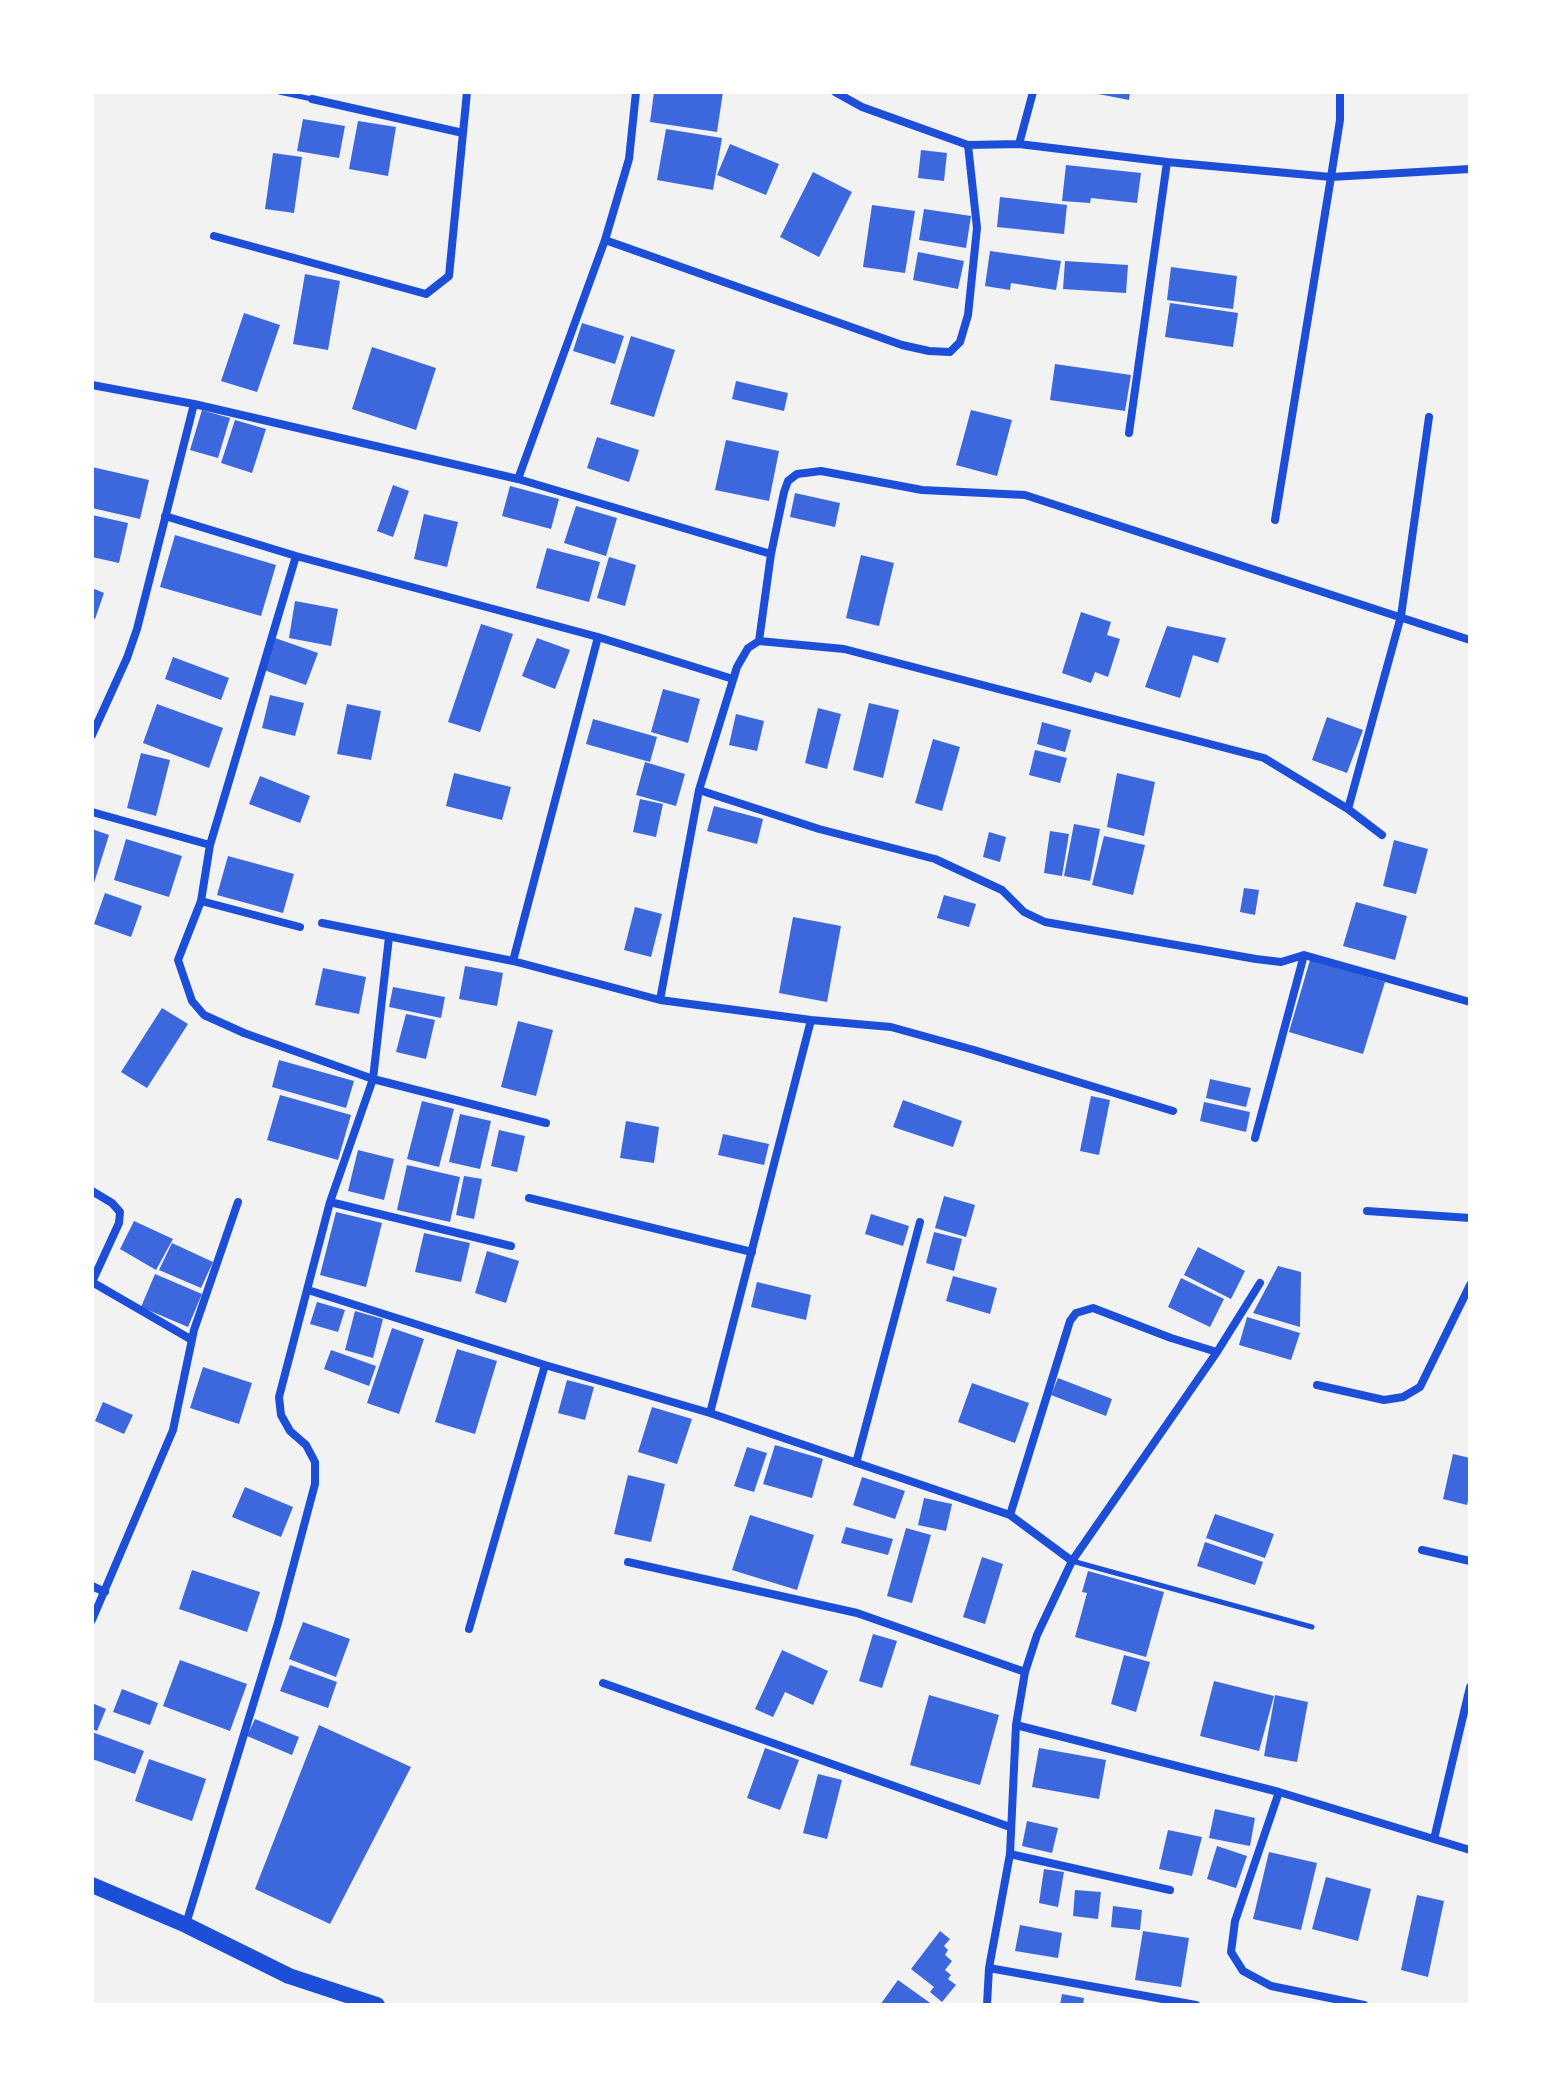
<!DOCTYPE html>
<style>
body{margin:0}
#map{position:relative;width:1562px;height:2097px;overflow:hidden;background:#f2f2f2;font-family:Quicksand,sans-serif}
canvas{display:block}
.frame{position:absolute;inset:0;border:94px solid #fff;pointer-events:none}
</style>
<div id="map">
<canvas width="1562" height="2097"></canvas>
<div class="frame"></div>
</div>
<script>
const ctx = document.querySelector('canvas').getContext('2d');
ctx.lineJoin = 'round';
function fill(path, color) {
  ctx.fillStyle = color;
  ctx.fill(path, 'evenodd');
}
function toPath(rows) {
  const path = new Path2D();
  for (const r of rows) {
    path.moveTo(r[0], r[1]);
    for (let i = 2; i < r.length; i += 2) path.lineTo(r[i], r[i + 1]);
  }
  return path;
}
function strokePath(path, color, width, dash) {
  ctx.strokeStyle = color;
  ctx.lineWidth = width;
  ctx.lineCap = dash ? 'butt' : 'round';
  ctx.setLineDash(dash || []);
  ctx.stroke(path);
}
fill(toPath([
 [654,92,723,92,717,132,650,122],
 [1088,92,1130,92,1129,100],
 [303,119,345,126,339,158,297,151],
 [358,121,396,127,388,176,349,169],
 [666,129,722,138,713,190,657,180],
 [730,144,779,164,766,195,717,175],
 [921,150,947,153,944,181,918,178],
 [273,153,302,157,294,213,265,209],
 [1066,165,1141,173,1137,203,1091,198,1090,203,1062,201],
 [813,172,852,192,819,257,780,237],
 [1000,197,1067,205,1064,234,997,227],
 [872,205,915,211,905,273,863,267],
 [924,209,971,216,966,248,919,240],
 [990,251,1061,261,1056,290,1011,283,1010,290,985,286],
 [918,252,964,261,958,289,913,280],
 [1065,261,1128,265,1126,293,1063,289],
 [1171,267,1237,276,1233,309,1167,300],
 [305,274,340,281,328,350,293,344],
 [1170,303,1238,313,1233,347,1165,337],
 [244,313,280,325,257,392,221,381],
 [582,323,624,336,615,364,573,351],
 [631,336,675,350,654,417,610,404],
 [372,347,436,368,416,430,352,409],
 [1055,364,1131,375,1125,411,1050,400],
 [736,381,788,393,784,411,732,399],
 [202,410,230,418,218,458,190,450],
 [971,410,1012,420,997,476,956,465],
 [235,420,266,429,252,473,221,463],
 [597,437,639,450,629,482,587,468],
 [726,440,779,451,769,501,715,490],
 [92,467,149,480,140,519,92,508],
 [393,485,409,491,393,537,377,531],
 [510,486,559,499,551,529,502,516],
 [795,493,840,503,835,527,790,517],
 [576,506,617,518,606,556,564,543],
 [424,514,458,522,447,567,414,559],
 [92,515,128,523,119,563,92,557],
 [175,535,276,565,261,616,160,587],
 [547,548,600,562,589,602,536,588],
 [861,555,894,563,879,626,846,618],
 [609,557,636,565,625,606,597,598],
 [92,588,104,593,95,619,92,618],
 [295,601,338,609,331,646,289,638],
 [1081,612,1111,622,1107,635,1120,639,1108,677,1095,672,1091,683,1062,673],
 [481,624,513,634,480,732,448,722],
 [1167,626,1226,638,1218,663,1193,655,1180,698,1145,687],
 [275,638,318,653,306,685,264,670],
 [537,638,570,650,555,689,522,676],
 [173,657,229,678,221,700,165,679],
 [663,689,700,699,688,743,651,732],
 [270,695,304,703,295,736,262,728],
 [869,703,899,710,883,778,853,770],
 [157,704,223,728,209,768,143,743],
 [347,704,381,711,371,760,337,754],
 [818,708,841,714,827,769,805,763],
 [736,714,764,721,757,751,729,745],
 [1327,717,1363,730,1347,773,1312,760],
 [593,719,657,737,650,762,586,744],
 [1042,722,1071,730,1065,752,1037,744],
 [933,739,960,747,942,811,915,803],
 [1035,750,1067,758,1060,783,1029,775],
 [141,753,170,760,156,816,127,808],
 [645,762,685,774,676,806,636,795],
 [454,773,511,787,502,820,446,806],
 [1117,773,1155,782,1144,836,1107,827],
 [260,776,310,796,300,823,249,804],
 [640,799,663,804,656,837,633,832],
 [714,806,763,819,757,844,707,831],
 [1074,824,1100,829,1090,881,1064,876],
 [92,829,109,835,93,886,92,886],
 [1050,831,1069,834,1062,876,1044,873],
 [989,832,1006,837,1000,862,983,857],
 [1104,836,1145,845,1133,895,1092,885],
 [126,839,182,856,169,897,114,880],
 [1394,840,1428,849,1416,894,1383,886],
 [228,856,294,874,283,913,217,895],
 [1244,888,1259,890,1255,915,1240,912],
 [105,893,142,906,131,937,94,924],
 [944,895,976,904,969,927,937,918],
 [1356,902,1407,916,1395,960,1343,946],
 [635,907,662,914,651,957,624,950],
 [793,917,841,926,827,1002,779,993],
 [1310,960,1385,982,1363,1054,1289,1032],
 [465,966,503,973,497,1006,459,999],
 [323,968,366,977,359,1014,315,1005],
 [393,987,445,997,441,1018,389,1007],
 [162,1008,188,1024,147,1088,121,1072],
 [406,1014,435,1020,426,1059,396,1052],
 [518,1021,553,1030,536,1096,501,1087],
 [279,1060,354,1081,346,1108,272,1087],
 [1210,1079,1251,1088,1246,1107,1206,1098],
 [280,1095,351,1115,338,1160,267,1140],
 [1091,1096,1110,1100,1099,1155,1080,1151],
 [903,1100,962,1121,953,1147,893,1127],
 [422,1101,454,1109,439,1167,407,1159],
 [1204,1102,1250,1112,1246,1132,1200,1121],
 [460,1114,491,1121,480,1169,449,1162],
 [626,1121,659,1127,654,1163,620,1158],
 [499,1130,525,1136,517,1172,491,1166],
 [723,1134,769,1144,764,1165,718,1155],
 [358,1150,394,1159,384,1200,348,1191],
 [407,1165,460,1177,450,1222,397,1210],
 [464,1176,482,1179,474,1219,456,1215],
 [944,1196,975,1205,966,1237,935,1228],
 [336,1212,382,1223,366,1287,320,1275],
 [871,1214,909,1226,903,1246,865,1234],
 [134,1221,173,1239,156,1270,120,1249],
 [934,1232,962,1239,954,1271,926,1263],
 [424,1233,470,1243,461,1282,415,1272],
 [172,1243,213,1262,201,1288,159,1270],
 [1198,1247,1245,1271,1231,1299,1184,1275],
 [487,1251,519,1261,506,1303,475,1293],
 [1278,1266,1301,1272,1300,1327,1253,1313],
 [155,1274,202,1294,188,1327,141,1307],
 [953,1276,997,1288,990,1314,946,1301],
 [1181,1278,1224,1299,1210,1327,1168,1307],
 [757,1282,811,1295,806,1320,751,1307],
 [317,1302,345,1310,338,1332,310,1324],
 [355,1311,383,1319,373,1358,345,1350],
 [1247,1317,1300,1333,1291,1360,1239,1345],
 [392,1328,424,1339,399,1414,367,1403],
 [457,1349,497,1361,475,1434,435,1422],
 [331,1350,376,1366,369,1386,324,1369],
 [203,1367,252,1383,239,1424,190,1408],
 [1058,1378,1112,1399,1106,1416,1051,1395],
 [567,1380,594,1387,585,1420,558,1413],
 [972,1383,1029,1403,1015,1443,958,1422],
 [103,1402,133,1415,124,1434,95,1421],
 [652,1407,692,1419,677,1464,638,1452],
 [775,1445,823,1459,812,1498,763,1484],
 [747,1447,767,1453,754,1492,734,1486],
 [1453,1454,1470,1458,1470,1493,1467,1505,1443,1499],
 [628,1475,665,1484,651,1542,614,1534],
 [862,1477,905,1491,895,1519,853,1505],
 [245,1487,293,1507,281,1537,232,1517],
 [924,1498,952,1504,946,1531,918,1525],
 [1215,1514,1274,1534,1265,1558,1206,1538],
 [750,1515,814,1535,797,1590,732,1570],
 [846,1527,893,1539,888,1555,841,1543],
 [906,1528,931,1535,912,1603,887,1596],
 [1205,1542,1263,1562,1255,1585,1197,1566],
 [982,1557,1003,1564,985,1624,963,1617],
 [192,1570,260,1592,247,1632,179,1609],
 [1088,1571,1164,1592,1146,1657,1075,1637,1087,1593,1082,1592],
 [303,1622,350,1639,336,1677,289,1659],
 [873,1634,897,1641,882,1688,859,1681],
 [782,1650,828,1671,813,1705,785,1692,773,1717,755,1709],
 [1124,1655,1150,1662,1136,1712,1111,1704],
 [180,1660,247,1684,230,1731,163,1706],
 [290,1665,337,1682,328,1708,280,1691],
 [1214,1681,1274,1696,1259,1751,1200,1736],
 [122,1689,158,1703,150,1725,113,1712],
 [929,1695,999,1715,980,1785,910,1765],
 [1275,1695,1308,1702,1297,1762,1264,1756],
 [92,1703,106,1709,97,1731,92,1729],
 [255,1719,299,1737,292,1755,247,1736],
 [319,1725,411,1767,330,1924,255,1889],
 [92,1732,144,1751,135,1774,92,1759],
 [765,1748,799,1760,780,1810,747,1798],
 [1039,1748,1106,1760,1099,1799,1032,1787],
 [149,1759,206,1779,192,1821,135,1801],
 [818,1774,842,1780,827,1839,803,1833],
 [1215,1809,1255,1818,1250,1846,1209,1838],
 [1027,1821,1058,1828,1052,1853,1022,1846],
 [1168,1830,1202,1837,1192,1876,1159,1869],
 [1217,1846,1247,1856,1236,1888,1207,1879],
 [1269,1852,1317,1863,1301,1930,1253,1919],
 [1044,1869,1064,1872,1058,1907,1039,1903],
 [1326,1877,1371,1889,1358,1941,1312,1929],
 [1075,1890,1101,1892,1098,1919,1073,1916],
 [1417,1895,1444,1901,1428,1977,1401,1970],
 [1113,1906,1142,1910,1140,1930,1111,1927],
 [1020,1925,1062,1933,1058,1958,1015,1951],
 [940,1931,950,1939,944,1946,948,1950,945,1955,952,1961,945,1970,951,1975,948,1979,956,1985,942,2002,930,1992,934,1987,911,1969],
 [1143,1931,1189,1938,1181,1987,1135,1980],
 [898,1980,933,2005,880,2005],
 [1062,1994,1084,1998,1083,2005,1060,2005]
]), '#3d67dc');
strokePath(toPath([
 [279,92,312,99],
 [1072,1561,1312,1627]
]), '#1d4ed8', 5);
strokePath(toPath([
 [835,92,862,107,968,145,1019,144,1167,162,1331,177,1470,169],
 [312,99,463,133],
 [1019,144,1033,92],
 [214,236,426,294,449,276,467,92],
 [605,240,902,345,929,351,950,352,960,342,968,315,977,228,968,145],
 [92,385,194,404,518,479,771,554],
 [1129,433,1167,162],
 [518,479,605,240,629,159,636,92],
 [165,516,296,556,598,637,733,679],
 [1275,520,1331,177,1340,120,1340,92],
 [296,556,210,845,201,901,178,960,192,1001,204,1015,244,1033,373,1079,546,1123],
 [759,641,844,649,1264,758,1348,809,1382,835],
 [92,735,127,658,137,629,194,404],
 [699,790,819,829,935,859,1002,890,1024,912,1045,922,1256,959,1281,962,1304,955,1470,1002],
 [1348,809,1401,616,1429,417],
 [92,812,210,845],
 [201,901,300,927],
 [322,923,513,961,660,1000,811,1020,891,1027,974,1050,1173,1111],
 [513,961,598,637],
 [660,1000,699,790,737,667,748,648,759,641,771,554,784,492,788,481,797,474,821,471,922,490,1025,495,1470,640],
 [1255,1138,1304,955],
 [92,1191,112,1203,120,1212,119,1223,92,1282],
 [529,1198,752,1252],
 [330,1202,511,1246],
 [1367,1211,1470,1218],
 [92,1282,192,1340],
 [308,1290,545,1365,710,1413,1010,1515,1072,1561],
 [1317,1385,1384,1400,1403,1397,1420,1387,1470,1285],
 [710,1413,811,1020],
 [856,1463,920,1222],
 [1010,1515,1070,1321,1076,1313,1093,1308,1171,1338,1217,1352],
 [1422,1550,1470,1561],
 [628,1562,857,1613,1025,1672],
 [92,1586,105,1592],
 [92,1620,173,1430,194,1330,238,1202],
 [469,1629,545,1365],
 [603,1683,1010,1827],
 [1016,1725,1279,1792,1470,1850],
 [1279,1792,1235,1921,1231,1952,1243,1971,1271,1986,1364,2005],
 [1434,1839,1470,1687],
 [1010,1854,1170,1890],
 [186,1924,278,1623,315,1484,315,1462,306,1445,290,1431,281,1415,279,1397,330,1202,373,1079,389,937],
 [989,1968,1196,2005],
 [987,2005,989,1968,1010,1854,1016,1725,1025,1672,1037,1635,1072,1561,1217,1352,1260,1283]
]), '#1d4ed8', 8);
strokePath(toPath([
 [92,1885,186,1925,289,1976,377,2005]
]), '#1d4ed8', 16);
</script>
